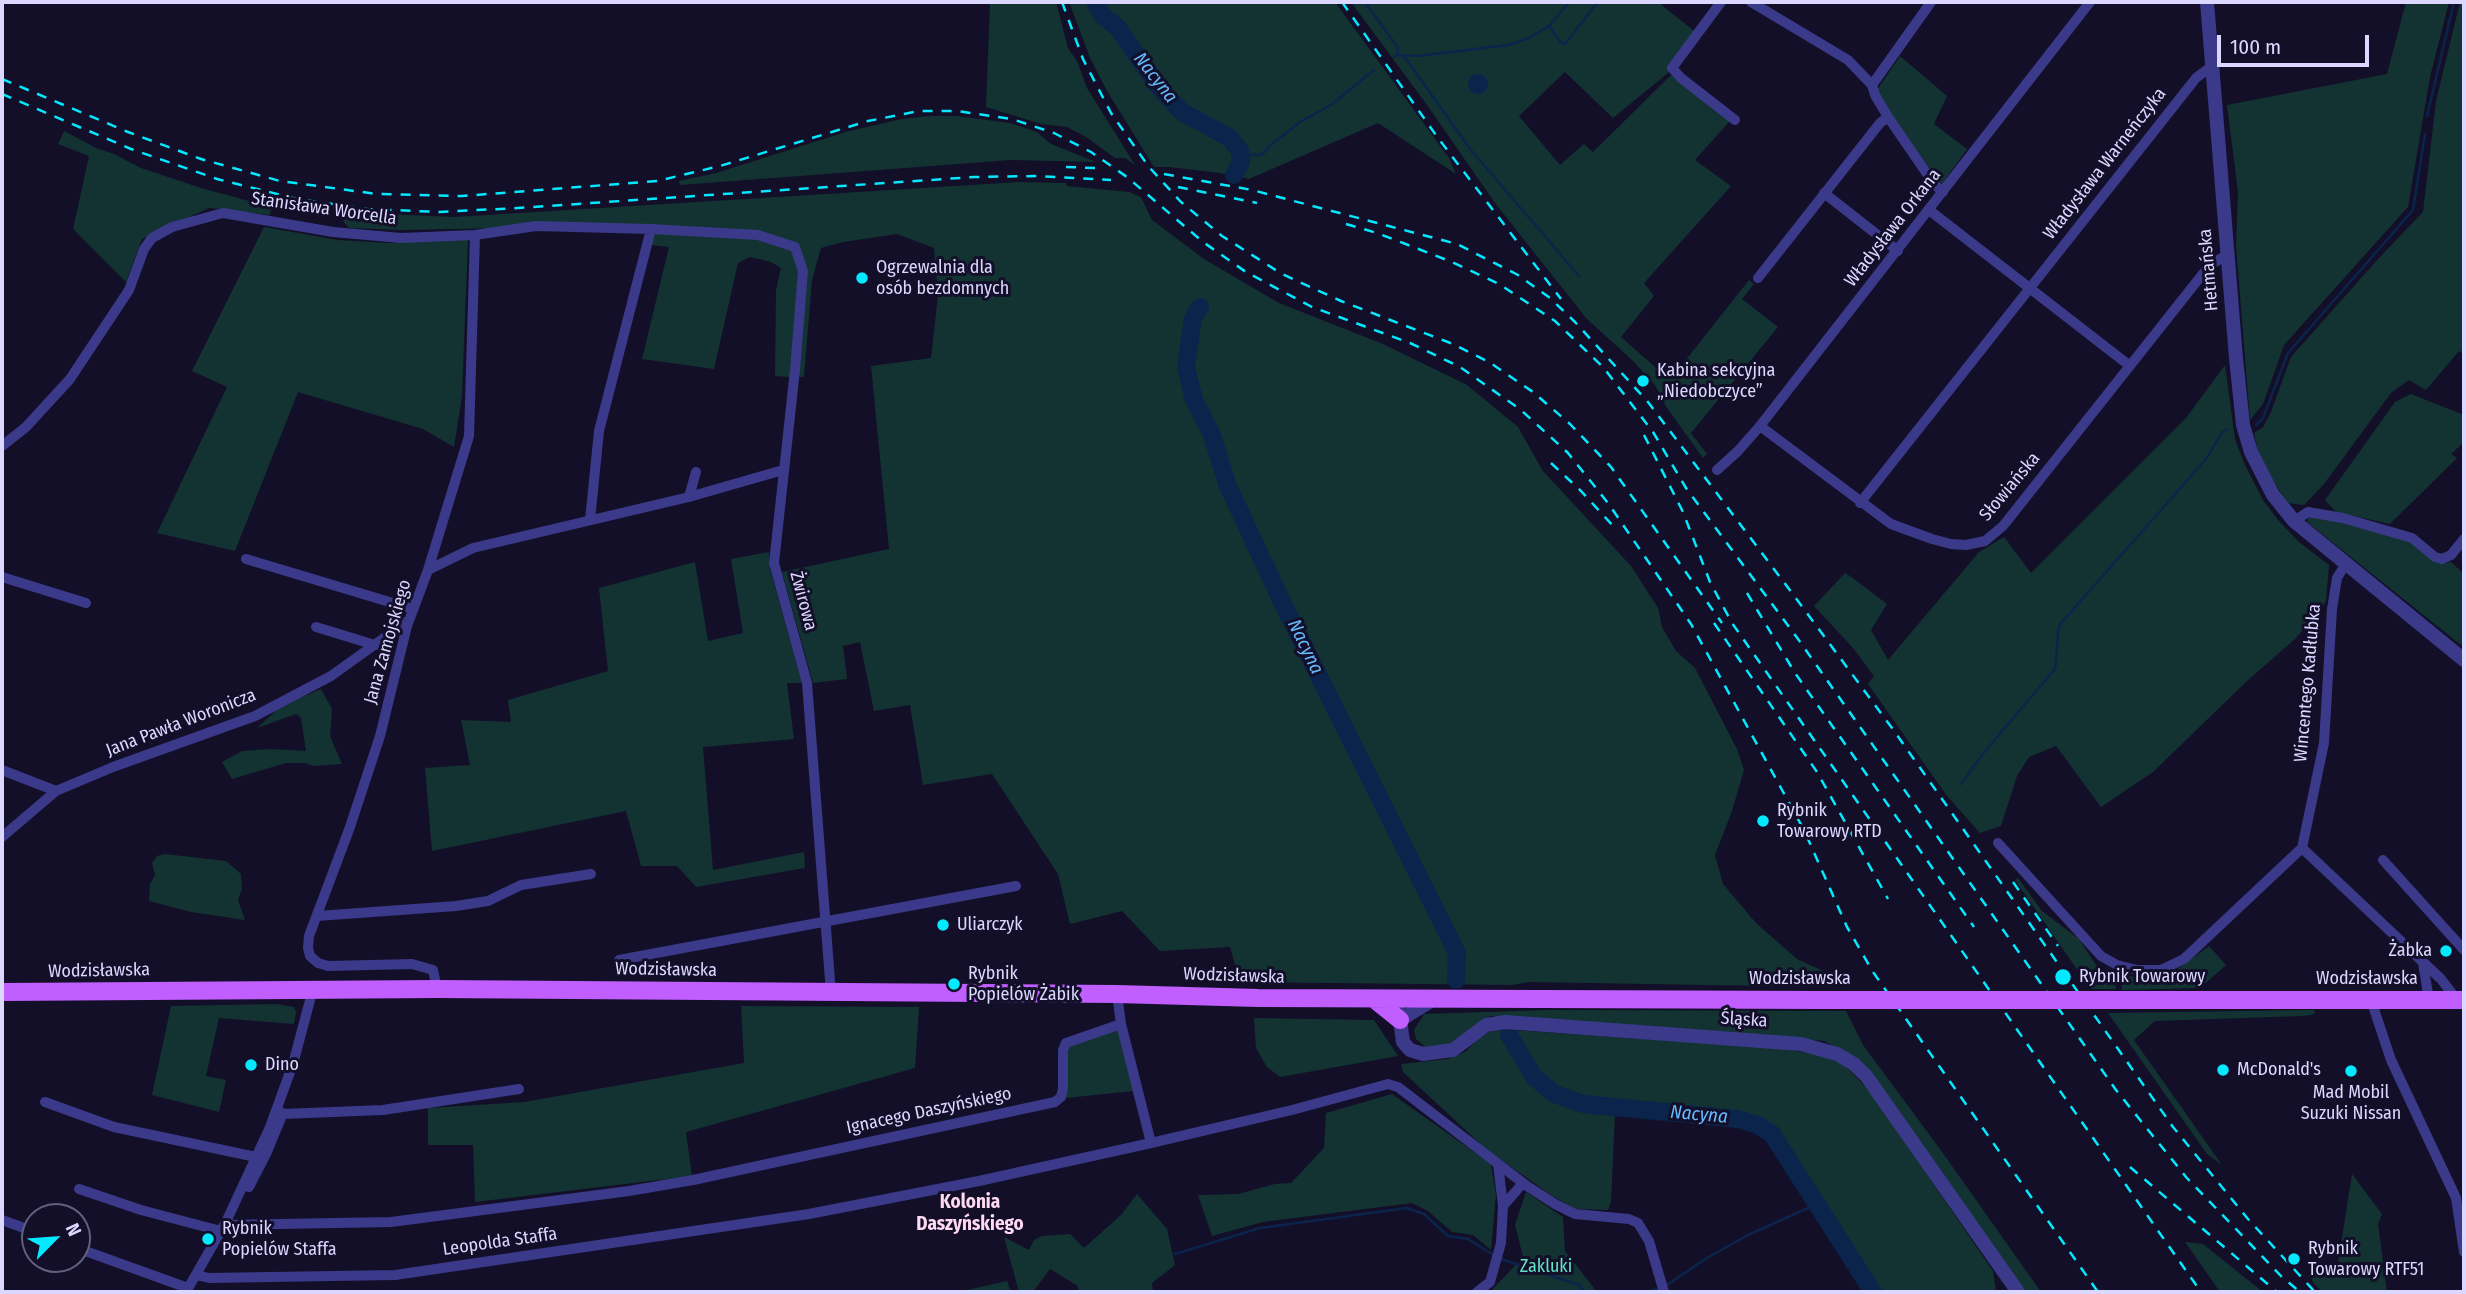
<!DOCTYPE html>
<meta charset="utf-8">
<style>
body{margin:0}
#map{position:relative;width:2466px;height:1294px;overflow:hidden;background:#130f29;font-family:"Fira Sans Condensed",sans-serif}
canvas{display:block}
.frame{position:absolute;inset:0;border:4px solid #dbd7ff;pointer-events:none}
.north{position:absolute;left:21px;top:1203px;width:70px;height:70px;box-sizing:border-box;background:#130f29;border:2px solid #635f7f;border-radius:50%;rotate:65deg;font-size:19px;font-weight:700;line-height:28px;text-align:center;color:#dbd7ff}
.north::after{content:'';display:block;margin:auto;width:24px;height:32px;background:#03e9ff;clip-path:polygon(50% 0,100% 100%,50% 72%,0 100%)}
.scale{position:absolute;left:2217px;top:35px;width:152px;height:32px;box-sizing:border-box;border:4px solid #dbd7ff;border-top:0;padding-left:9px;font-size:21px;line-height:24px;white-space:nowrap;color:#dbd7ff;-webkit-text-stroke:5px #130f29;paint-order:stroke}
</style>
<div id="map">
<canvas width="2466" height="1294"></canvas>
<div class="frame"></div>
<div class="north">N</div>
<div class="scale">100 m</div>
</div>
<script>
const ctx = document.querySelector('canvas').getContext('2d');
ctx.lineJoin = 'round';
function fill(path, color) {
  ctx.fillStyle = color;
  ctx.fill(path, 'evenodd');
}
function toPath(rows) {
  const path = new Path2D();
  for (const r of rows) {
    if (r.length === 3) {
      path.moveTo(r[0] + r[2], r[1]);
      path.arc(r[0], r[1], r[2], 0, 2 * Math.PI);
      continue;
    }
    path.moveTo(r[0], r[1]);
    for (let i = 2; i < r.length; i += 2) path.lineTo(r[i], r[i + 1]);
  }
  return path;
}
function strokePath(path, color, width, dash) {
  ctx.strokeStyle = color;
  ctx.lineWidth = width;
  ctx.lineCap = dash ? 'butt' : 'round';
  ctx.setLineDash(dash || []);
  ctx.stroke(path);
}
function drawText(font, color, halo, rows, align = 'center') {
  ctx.font = font + ' "Fira Sans Condensed",sans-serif';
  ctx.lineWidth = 6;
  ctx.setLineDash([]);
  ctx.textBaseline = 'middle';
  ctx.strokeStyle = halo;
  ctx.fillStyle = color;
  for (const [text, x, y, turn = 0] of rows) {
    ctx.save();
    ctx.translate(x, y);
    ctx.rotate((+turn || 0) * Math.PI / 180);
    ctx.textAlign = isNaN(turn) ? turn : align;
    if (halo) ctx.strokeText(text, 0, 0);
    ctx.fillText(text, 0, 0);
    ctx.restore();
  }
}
fill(toPath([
 [990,2,1056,2,1068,48,1077,61,1087,88,1135,165,1125,158,1115,158,1086,137,1067,127,1041,124,986,107],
 [1069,2,1335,2,1449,158,1456,174,1378,123,1249,179,1220,173,1169,167,1154,167,1107,91,1090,58],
 [1351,2,1658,2,1694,31,1668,73,1613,118,1565,72,1519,116,1560,165,1584,144,1593,152,1671,75,1730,121,1695,160,1731,186,1644,283,1654,296,1621,337,1670,380,1749,280,1754,284,1742,299,1778,327,1691,433,1707,454,1703,458,1667,408,1655,385,1632,360,1586,318,1495,203,1427,105],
 [2406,2,2449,2,2430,77,2408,207,2284,345,2263,404,2250,420,2236,246,2238,192,2227,105,2387,74],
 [2460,2,2464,2,2464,354,2459,351,2426,390,2409,380,2391,393,2324,484,2304,505,2287,503,2259,457,2254,433,2263,427,2270,414,2291,357,2378,259,2423,212,2436,101],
 [1900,56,1947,96,1934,124,1967,149,1942,184,1903,135,1877,90],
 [930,116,956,116,1010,123,1037,132,1051,144,1096,162,1011,160,680,185,679,181,716,173,849,131,902,119],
 [64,131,96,148,114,154,141,168,201,188,271,207,270,215,209,208,142,239,126,282,73,229,89,156,58,144],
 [1019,182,1066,183,1067,186,1129,192,1141,197,1152,220,1204,259,1279,303,1383,344,1467,385,1518,427,1543,471,1631,566,1658,608,1662,627,1676,651,1695,668,1737,749,1744,770,1732,811,1715,855,1723,884,1756,923,1797,959,1823,971,1829,987,1528,982,1512,985,1240,982,1230,947,1160,951,1122,911,1070,924,1058,874,992,774,923,785,910,705,874,711,860,642,843,646,847,679,813,683,782,572,889,549,871,366,931,358,938,295,934,248,897,234,843,242,821,248,812,280,804,377,789,377,775,376,776,290,781,268,771,262,750,257,738,263,714,369,642,359,669,247,651,245,650,225,402,230,349,228,336,212,455,217],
 [264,227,338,240,390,243,468,239,462,396,454,447,423,429,298,392,235,551,157,533,227,387,192,371],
 [2225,365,2235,439,2245,465,2263,500,2278,520,2299,542,2329,565,2326,601,2318,614,2295,639,2247,681,2153,772,2101,807,2056,746,2029,757,2017,776,2001,826,1980,833,1947,796,1868,684,1874,676,1853,648,1814,606,1845,573,1850,576,1887,604,1871,630,1888,660,1979,552,2004,537,2031,573,2186,418],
 [2411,394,2464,415,2464,442,2451,454,2457,458,2390,524,2336,512,2325,500,2395,402],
 [2316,516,2402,538,2446,563,2451,562,2464,574,2464,641,2461,645,2307,522,2308,518],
 [769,552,770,569,802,683,787,683,794,739,703,747,713,870,804,852,805,868,696,887,677,866,641,866,626,811,432,851,425,768,470,765,461,720,511,722,508,700,608,671,599,588,695,562,708,641,743,633,731,559],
 [321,689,332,709,330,736,342,764,313,766,305,763,286,763,232,779,222,762,242,751,270,749,306,751,301,718,296,714,257,728,281,706],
 [165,854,226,861,241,874,242,889,238,900,245,920,191,912,149,901,150,884,155,875,152,863,157,856],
 [2018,878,2042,911,2079,939,2100,971,2085,981,2015,880],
 [2209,946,2226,965,2200,988,2122,990,2121,976,2151,977,2175,971],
 [2110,972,2114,974,2116,989,2091,989,2090,987,2105,978],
 [276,1004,294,1007,296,1012,294,1024,219,1018,206,1076,226,1080,219,1112,152,1095,171,1006],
 [741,1006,919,1007,915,1068,686,1132,692,1176,475,1202,473,1145,428,1145,428,1108,524,1102,744,1063],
 [1548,1010,1846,1011,1863,1045,1940,1149,2041,1292,2024,1292,1844,1052,1824,1041,1491,1016,1483,1019,1457,1043,1425,1047,1416,1039,1414,1030,1424,1014],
 [2308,1010,2314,1010,2315,1013,2312,1015,2302,1016,2155,1021,2134,1040,2222,1165,2207,1154,2108,1013],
 [1254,1018,1374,1020,1398,1056,1280,1077,1267,1067,1256,1048],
 [1118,1028,1133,1091,1066,1098,1066,1049,1070,1042],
 [1500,1030,1540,1089,1556,1100,1579,1109,1597,1113,1615,1114,1611,1202,1608,1210,1575,1209,1551,1195,1487,1150,1403,1072,1401,1064,1448,1059,1465,1052,1479,1038,1489,1032],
 [1511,1030,1776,1048,1817,1054,1844,1064,1871,1093,1993,1271,1996,1292,1870,1292,1768,1134,1751,1126,1594,1109,1575,1104,1535,1073,1537,1072],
 [1392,1094,1491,1164,1496,1194,1491,1250,1473,1235,1452,1232,1428,1211,1412,1203,1263,1222,1212,1236,1198,1195,1238,1194,1275,1184,1291,1183,1324,1148,1326,1113],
 [2352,1174,2382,1214,2378,1224,2387,1292,2322,1292,2312,1281,2311,1270,2337,1269],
 [1526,1192,1563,1217,1565,1251,1597,1292,1490,1292,1523,1257,1515,1225],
 [1137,1194,1167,1229,1175,1265,1152,1283,1153,1292,1079,1292,1078,1286,1050,1269,1033,1292,1019,1292,1004,1237,1029,1250,1034,1240,1042,1236,1070,1234,1084,1248,1121,1215],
 [2185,1242,2203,1244,2263,1292,2220,1292],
 [1007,1281,1011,1292,958,1292]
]), '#123332');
fill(toPath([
 [1478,84,10]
]), '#0b244c');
strokePath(toPath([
 [1365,2,1398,48,1397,55,1394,57],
 [1549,26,1569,2],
 [1397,55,1417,56,1509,45,1531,37,1549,26,1562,44,1565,44,1598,2],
 [1404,56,1470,149,1579,276],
 [2427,116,2454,2],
 [1241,155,1260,155,1265,152,1268,147,1300,122,1331,105,1374,70],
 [2256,425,2263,418,2288,353,2413,210,2425,134],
 [1961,784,1982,755,2054,670,2056,664,2058,630,2061,623,2207,458,2222,432,2227,429],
 [1175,1254,1260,1228,1407,1208,1424,1214,1448,1236,1468,1239,1495,1256],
 [1501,1259,1579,1285,1585,1292],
 [1667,1285,1707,1258,1748,1235,1817,1204],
 [1647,1292,1660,1288]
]), '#0b244c', 2.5);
strokePath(toPath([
 [1095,2,1102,15,1118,28,1160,89,1182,112,1230,138,1240,151,1241,162,1234,175],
 [1200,307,1193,318,1186,367,1194,400,1212,435,1227,484,1283,604,1454,947,1457,954,1456,980],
 [1509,1035,1534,1077,1555,1094,1583,1104,1738,1119,1758,1125,1772,1134,1873,1292]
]), '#0b244c', 18);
strokePath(toPath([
 [1721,2,1672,68,1681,78,1735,120],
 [1751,2,1848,60,1872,85],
 [1872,85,1875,95,1888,117,1934,184,1943,192],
 [1872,85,1931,2],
 [1824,193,1898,251],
 [1929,210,2130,366],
 [1758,278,1880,123,1888,117],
 [1760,426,1891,524,1932,539,1951,544,1966,545,1985,541,2003,526,2209,266,2228,254],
 [2,446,26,427,70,379,129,290,144,249,152,238,172,227,223,213,333,232,401,238,475,235,536,226,651,229,758,235,795,247,803,271,795,370,774,563,807,683,831,993],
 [1717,470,1738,451,1760,426,2090,2],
 [689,497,696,472],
 [1860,503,2196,78,2212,66],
 [590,520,599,431,651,229],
 [2294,521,2308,512,2343,518,2412,538,2435,557,2442,559,2451,555,2464,539],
 [246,559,413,609],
 [2345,565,2337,578,2332,609,2324,743,2302,848,2441,979,2457,1000],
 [428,570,469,436,475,235],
 [2,577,86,603],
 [316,627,375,645],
 [2,770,56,791],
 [2,837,56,791,113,767,255,716,331,676,409,620],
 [1998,843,2101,956,2117,965,2137,970,2161,970,2184,959,2302,848],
 [2383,860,2464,950],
 [317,916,456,906,488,901,521,885,591,874],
 [619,960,1016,886],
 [2423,963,2429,1000],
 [437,989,433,970,412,964,328,966,318,963,310,956,308,948,309,936,350,827,380,736,407,626,428,570,473,548,689,497,783,470],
 [1117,994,1121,1024,1151,1143],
 [2371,1000,2391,1060,2456,1198,2464,1252],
 [45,1102,114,1127,256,1157],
 [283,1114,383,1110,519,1089],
 [249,1187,266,1154,283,1113],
 [79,1189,141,1210,221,1231],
 [1503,1206,1523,1183],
 [2,1220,35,1232],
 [224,1225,391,1222,629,1191,693,1180,1055,1102,1061,1097,1063,1089,1063,1050,1066,1043,1121,1024],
 [77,1248,188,1288],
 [196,1275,209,1278,395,1275,809,1214,979,1181,1151,1143,1292,1110,1388,1084,1398,1087,1527,1186,1555,1204,1575,1214,1629,1219,1638,1223,1649,1241,1664,1292],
 [186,1292,226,1222,270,1127,293,1064,313,989],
 [1477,1292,1490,1282,1501,1243,1503,1206,1498,1164]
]), '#3b3989', 10);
strokePath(toPath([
 [2207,2,2236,358,2243,425,2251,452,2273,495,2294,521,2464,660],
 [1399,1012,1403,1042,1410,1050,1423,1054,1453,1050,1486,1025,1505,1022,1801,1044,1837,1054,1854,1064,1867,1077,2018,1292],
 [1400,1020,1434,999]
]), '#3b3989', 14);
strokePath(toPath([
 [2,992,437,989,1117,994,1258,998,1822,1000],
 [1374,999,1400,1020],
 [2126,1000,2464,1000]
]), '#c15eff', 18);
strokePath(toPath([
 [1062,2,1083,59,1111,113,1149,167,1181,202,1222,236,1282,274,1341,301,1453,344,1489,362,1533,392,1570,424,1611,467,1722,623],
 [1342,2,1438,138,1561,299],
 [2,79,128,132,201,159,280,181,377,194,462,196,657,181,720,166,868,121,919,111,957,111,1012,119,1054,133,1091,152,1127,177,1203,242,1246,272,1312,307,1410,343,1460,367,1521,410,1568,453,1608,503,1691,624,1804,830,1847,927,1873,972,2098,1292],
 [2,94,131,149,217,179,297,199,368,209,439,212,518,208,974,177,1038,176,1111,180],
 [1066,167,1096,168],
 [1164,174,1252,190,1457,244,1518,275,1550,298,1575,322,1648,402,1789,589,1892,728,2173,1127,2248,1219,2315,1292],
 [1178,187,1257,203],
 [1346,224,1377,233,1452,262,1499,284,1555,321,1603,367,1653,432,1686,488,1798,639,2116,1090,2186,1177,2281,1276,2300,1292],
 [1644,435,1683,512,1710,582,1732,623,2201,1292],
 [1551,463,1581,491,1615,528],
 [1747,593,1795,673,1974,927],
 [1714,623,1817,772,1888,899],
 [2013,882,2058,946],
 [2130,1167,2277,1292]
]), '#03e9ff', 2.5, [10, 9]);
strokePath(toPath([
 [1822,1000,2126,1000]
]), '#c15eff', 18);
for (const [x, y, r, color] of [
 [862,278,7,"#03e9ff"],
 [1643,381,7,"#03e9ff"],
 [1763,821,7,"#03e9ff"],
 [943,925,7,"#03e9ff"],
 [2446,951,7,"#03e9ff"],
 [2063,977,9,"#03e9ff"],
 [954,984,7,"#03e9ff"],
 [251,1065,7,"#03e9ff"],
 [2223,1070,7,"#03e9ff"],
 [2351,1071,7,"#03e9ff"],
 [208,1239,7,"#03e9ff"],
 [2294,1259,7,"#03e9ff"]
]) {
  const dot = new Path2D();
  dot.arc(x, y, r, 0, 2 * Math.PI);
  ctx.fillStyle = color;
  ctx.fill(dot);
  strokePath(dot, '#130f29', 2.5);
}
drawText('18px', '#dbd7ff', '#130f29', [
 ["Władysława Warneńczyka",2105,164,-52],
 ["Stanisława Worcella",324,209,8],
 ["Władysława Orkana",1893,228,-52],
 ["Hetmańska",2209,270,-95],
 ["Słowiańska",2010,487,-50],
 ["Żwirowa",803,601,75],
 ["Jana Zamojskiego",388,642,-74],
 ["Wincentego Kadłubka",2308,683,-85],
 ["Jana Pawła Woronicza",181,723,-21],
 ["Wodzisławska",666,970,1],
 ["Wodzisławska",99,971,-1],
 ["Wodzisławska",1234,976,2],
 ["Wodzisławska",1800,979],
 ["Wodzisławska",2367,979],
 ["Śląska",1744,1020,4],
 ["Ignacego Daszyńskiego",929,1111,-12],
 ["Leopolda Staffa",500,1242,-8]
]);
drawText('18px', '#dbd7ff', '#130f29', [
 ["Ogrzewalnia dla",876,268],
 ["osób bezdomnych",876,289],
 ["Kabina sekcyjna",1657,371],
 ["„Niedobczyce”",1657,392],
 ["Rybnik",1777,811],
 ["Towarowy RTD",1777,832],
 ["Uliarczyk",957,925],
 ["Żabka",2432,951,"right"],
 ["Rybnik",968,974],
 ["Popielów Żabik",968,995],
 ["Rybnik Towarowy",2079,977],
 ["Dino",265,1065],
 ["McDonald's",2237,1070],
 ["Mad Mobil",2351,1093,"center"],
 ["Suzuki Nissan",2351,1114,"center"],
 ["Rybnik",222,1229],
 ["Popielów Staffa",222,1250],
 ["Rybnik",2308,1249],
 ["Towarowy RTF51",2308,1270]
], 'left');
drawText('18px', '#5ee4c1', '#130f29', [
 ["Zakluki",1546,1267]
]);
drawText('italic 19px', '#65b9ff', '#130f29', [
 ["Nacyna",1155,78,52],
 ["Nacyna",1305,647,64],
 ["Nacyna",1699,1115,5]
]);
drawText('bold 19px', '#ffd9f2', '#130f29', [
 ["Kolonia",970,1203],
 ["Daszyńskiego",970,1225]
]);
</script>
